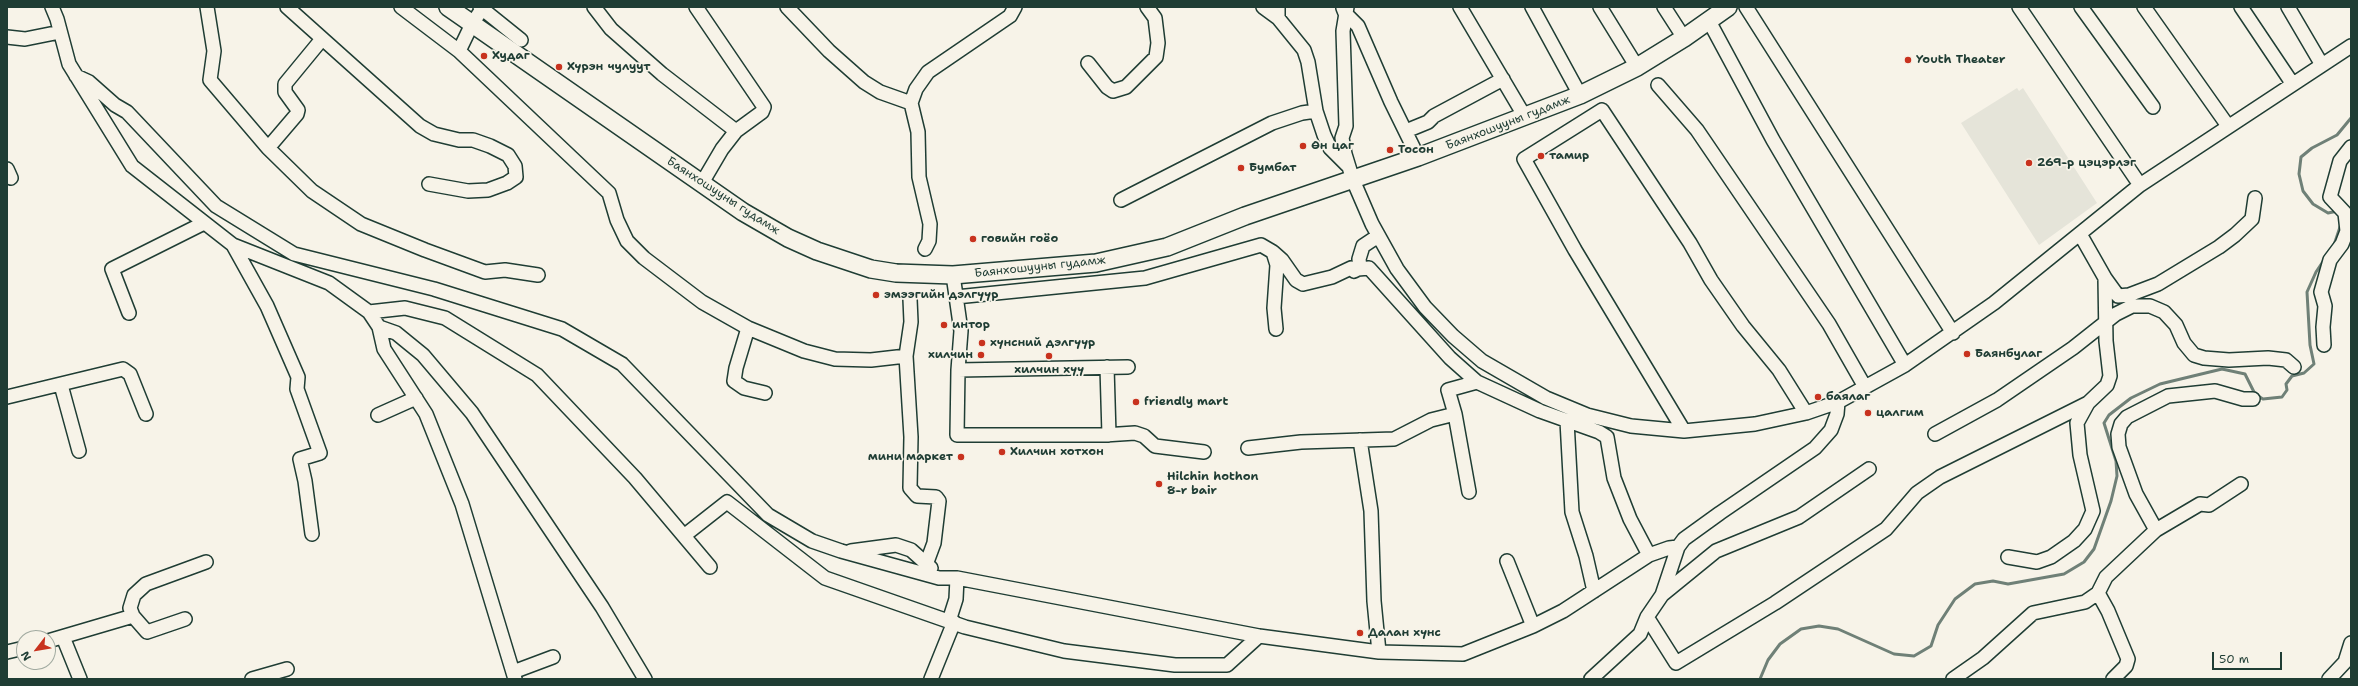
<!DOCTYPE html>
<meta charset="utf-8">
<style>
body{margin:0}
#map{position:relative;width:2358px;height:686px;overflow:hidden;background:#f7f3e8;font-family:"Shantell Sans",sans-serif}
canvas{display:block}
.frame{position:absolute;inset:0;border:8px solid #1f3d34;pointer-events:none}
.north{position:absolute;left:16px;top:630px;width:40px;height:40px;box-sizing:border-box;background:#f7f3e8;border:1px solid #a1aaa0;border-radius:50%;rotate:239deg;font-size:11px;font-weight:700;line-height:16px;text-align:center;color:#1f3d34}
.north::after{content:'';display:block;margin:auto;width:14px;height:18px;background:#c8321e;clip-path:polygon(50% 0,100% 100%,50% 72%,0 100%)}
.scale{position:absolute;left:2212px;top:652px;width:70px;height:18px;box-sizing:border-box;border:2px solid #1f3d34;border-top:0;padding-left:5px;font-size:12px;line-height:14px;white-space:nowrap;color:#1f3d34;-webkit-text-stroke:3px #f7f3e8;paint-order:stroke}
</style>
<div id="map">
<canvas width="2358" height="686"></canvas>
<div class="frame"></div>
<div class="north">N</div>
<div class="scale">50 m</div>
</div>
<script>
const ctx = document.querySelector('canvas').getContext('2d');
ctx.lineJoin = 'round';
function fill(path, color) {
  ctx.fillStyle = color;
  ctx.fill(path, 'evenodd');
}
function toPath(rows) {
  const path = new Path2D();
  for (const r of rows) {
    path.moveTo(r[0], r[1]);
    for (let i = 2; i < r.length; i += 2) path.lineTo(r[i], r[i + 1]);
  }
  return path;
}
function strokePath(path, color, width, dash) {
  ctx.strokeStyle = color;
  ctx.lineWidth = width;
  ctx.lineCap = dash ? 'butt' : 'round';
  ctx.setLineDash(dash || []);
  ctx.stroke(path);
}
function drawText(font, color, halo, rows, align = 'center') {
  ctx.font = font + ' "Shantell Sans",sans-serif';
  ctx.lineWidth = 3.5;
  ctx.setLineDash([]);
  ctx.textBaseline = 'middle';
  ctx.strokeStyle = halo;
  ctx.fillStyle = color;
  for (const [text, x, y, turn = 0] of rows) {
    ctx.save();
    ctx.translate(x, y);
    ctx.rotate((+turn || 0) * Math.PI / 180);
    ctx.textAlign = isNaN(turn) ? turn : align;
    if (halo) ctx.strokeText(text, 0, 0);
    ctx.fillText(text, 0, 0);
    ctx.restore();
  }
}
fill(toPath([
 [2017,88,2019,91,2023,88,2097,203,2039,245,1961,123]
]), '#e5e4d9');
strokePath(toPath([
 [2338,211,2328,213,2313,204,2303,191,2299,174,2301,157,2312,148,2337,135,2351,118],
 [2334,245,2341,224],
 [1760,679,1768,660,1780,644,1801,629,1819,626,1838,629,1894,654,1914,656,1931,646,1938,625,1955,599,1975,584,1993,581,2008,584,2064,574,2084,562,2094,549,2111,501,2117,476,2116,461,2104,423,2109,415,2131,398,2160,384,2222,369,2245,374,2255,394,2263,399,2282,397,2287,390,2286,384,2292,376,2304,373,2314,364,2310,345,2307,292,2316,272,2324,260]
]), '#6f8077', 3);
const minor = toPath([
 [52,7,57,19,69,64,132,166,233,245,329,283,369,312,405,308,445,318,537,375,635,478,710,567],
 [207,7,214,51,210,80,268,148,312,191,361,224,425,250,485,272,505,270,538,275],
 [287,7,420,126,434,134,459,140,473,140,490,146,508,155,515,166,516,177,507,183,488,190,468,191,429,184],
 [401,7,459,51],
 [480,7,521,40],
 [594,7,611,29,662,74,736,131],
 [696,7,764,107,762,112,736,131,722,149,702,183],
 [787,7,829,51,864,82,880,92,911,103],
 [1263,7,1278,18],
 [1278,7,1278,18,1304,50,1308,62,1316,111,1324,135,1330,148,1347,165],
 [1347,7,1343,31,1346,126,1342,138,1345,154,1353,180,1372,224,1397,269,1425,307,1453,336,1482,361,1546,398,1587,415,1631,426,1684,431,1755,424,1806,413,1838,402,1905,365,1994,303,2140,185,2351,46],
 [1460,7,1525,117],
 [1532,7,1580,95],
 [1600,7,1637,67],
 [1664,7,1684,38],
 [1746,7,1953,333],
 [2019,7,2140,185],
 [2081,7,2153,107],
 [2144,7,2228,126],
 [2241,7,2292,83],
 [2288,7,2322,65],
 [1343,8,1345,13,1358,26,1391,102,1418,157],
 [482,9,472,24,459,51,609,193,617,220,627,241,644,258,702,302,748,328,804,351,835,359,871,360,906,356],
 [1709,21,1773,140,1905,365],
 [7,37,25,39,60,32],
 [1088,63,1107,87,1113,91,1126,87,1156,57,1158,43,1155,18,1147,7],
 [76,76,89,82,115,105,127,112,216,206,294,254,434,289,562,329,622,364,768,515,812,541,841,551,939,578,957,578,1259,636,1379,652,1463,654,1533,626,1563,611,1649,555,1669,548,1678,547,1684,539,1720,513,1815,448,1831,430,1837,414,1838,402],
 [1658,85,1697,130,1829,324,1865,387],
 [1406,131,1428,122,1434,116,1503,79],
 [268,148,297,114,298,110,285,92,285,84,322,39],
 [7,169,11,178],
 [1121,200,1272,123,1302,113,1316,111],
 [233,245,267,306,298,377,297,389,320,453,300,459,305,481,312,534],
 [925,249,929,241,930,224,919,177,918,132,911,103,916,89,928,72,1010,16,1015,7],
 [1273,252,1282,260,1296,280,1303,284,1332,277,1351,268,1354,271,1358,269,1369,268,1450,358,1477,382,1540,411,1599,432,1607,437,1614,478,1630,519,1649,555],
 [1360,268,1359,259,1363,246,1378,236],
 [953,275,961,331,958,370,1128,367],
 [2105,278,2118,296,2129,295,2158,284,2219,247,2235,235,2252,219,2255,198],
 [956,297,1145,278,1261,245,1273,252,1277,265,1274,308,1276,329],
 [910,299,911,322,906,356,911,437,910,488,917,496,936,497,939,501,934,543,927,562],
 [369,312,379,327,396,333,423,355,472,413,602,607,645,679],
 [129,313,112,269,204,223],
 [379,327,384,349,426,414,462,504,515,679],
 [748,328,736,368,734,381,744,388,765,393],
 [2324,345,2323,327,2325,306,2321,292,2330,260,2342,244,2347,231,2345,213,2330,197,2340,161,2351,147],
 [1107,367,1109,435],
 [958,370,957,435,1104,435,1135,433,1144,436,1155,446,1204,452],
 [61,385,79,451],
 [7,397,123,369,130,374,146,414],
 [1455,414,1469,492],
 [378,415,416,398],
 [1567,421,1572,512,1586,556,1594,591],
 [1684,431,1575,250,1524,159,1602,110,1690,243,1711,280,1743,326,1779,370,1806,413],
 [1935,434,1997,400,2073,348,2116,314,2132,306,2150,306,2164,312,2176,325,2184,343,2194,355,2204,358,2229,360,2268,358,2286,360,2294,367],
 [1360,440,1371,511,1374,601,1379,652],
 [1248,448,1301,442,1394,439,1431,420,1455,414,1448,390,1477,382],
 [2156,530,2200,504,2209,505,2241,484],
 [685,535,727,502,825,578,965,627,1064,651,1175,665,1227,665,1259,636],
 [851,551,896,545,911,550,931,568],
 [2008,557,2037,562,2051,557,2074,541,2085,529,2093,511,2080,455,2077,423,2088,403],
 [1507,561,1533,626],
 [2098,593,2108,611,2128,659,2126,666,2113,679],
 [1662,595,1716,551,1799,517,1869,469],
 [133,616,147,632,185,619],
 [1647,617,1676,663,1775,603,1886,529,1917,493,1940,477,2088,403,2107,385,2110,376,2106,341,2105,278,2080,234],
 [949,621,956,599,957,578],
 [63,637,80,679],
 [48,641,133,616,130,608,134,595,146,584,206,562],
 [7,652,24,648],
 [513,672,553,657],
 [252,679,287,669],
 [931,679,954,622],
 [1591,679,1640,634,1647,617,1662,595,1678,547],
 [1953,679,1983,658,2033,613,2085,602,2098,593,2106,577,2156,530,2136,494,2119,447,2118,434,2121,424,2127,417,2168,396,2215,391,2243,399,2253,399],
 [2329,679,2345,662,2351,643]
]);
const major = toPath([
 [448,7,743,212,788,238,817,251,871,269,896,273,953,275,1096,263,1167,247,1245,216,1418,157,1580,95,1637,67,1684,38,1728,7]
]);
strokePath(minor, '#1f3d34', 16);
strokePath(major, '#1f3d34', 20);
strokePath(minor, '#f7f3e8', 13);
strokePath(major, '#f7f3e8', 17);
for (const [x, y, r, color] of [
 [484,56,4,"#c8321e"],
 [1908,60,4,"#c8321e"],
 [559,67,4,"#c8321e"],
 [1303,146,4,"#c8321e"],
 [1390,150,4,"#c8321e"],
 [1541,156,4,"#c8321e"],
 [2029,163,4,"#c8321e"],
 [1241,168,4,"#c8321e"],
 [973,239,4,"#c8321e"],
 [876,295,4,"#c8321e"],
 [944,325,4,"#c8321e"],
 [982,343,4,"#c8321e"],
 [1967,354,4,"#c8321e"],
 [981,355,4,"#c8321e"],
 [1049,356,4,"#c8321e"],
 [1818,397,4,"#c8321e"],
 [1136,402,4,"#c8321e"],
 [1868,413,4,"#c8321e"],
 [1002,452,4,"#c8321e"],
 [961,457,4,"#c8321e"],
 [1159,484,4,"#c8321e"],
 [1360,633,4,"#c8321e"]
]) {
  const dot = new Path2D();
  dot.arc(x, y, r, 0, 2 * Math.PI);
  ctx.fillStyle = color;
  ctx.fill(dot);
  strokePath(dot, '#f7f3e8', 1.5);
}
drawText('bold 12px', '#1f3d34', '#f7f3e8', [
 ["Худаг",492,56],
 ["Youth Theater",1916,60],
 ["Хүрэн чулуут",567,67],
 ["Өн цаг",1311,146],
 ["Тосон",1398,150],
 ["тамир",1549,156],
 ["269-р цэцэрлэг",2037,163],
 ["Бумбат",1249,168],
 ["говийн гоёо",981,239],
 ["эмээгийн дэлгүүр",884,295],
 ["интор",952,325],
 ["хүнсний дэлгүүр",990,343],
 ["Баянбулаг",1975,354],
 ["хилчин",973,355,"right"],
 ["хилчин хүү",1049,370,"center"],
 ["баялаг",1826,397],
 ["friendly mart",1144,402],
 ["цалгим",1876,413],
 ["Хилчин хотхон",1010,452],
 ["мини маркет",953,457,"right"],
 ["Hilchin hothon",1167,477],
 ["8-r bair",1167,491],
 ["Далан хүнс",1368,633]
], 'left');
drawText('12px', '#1f3d34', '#f7f3e8', [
 ["Баянхошууны гудамж",1508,123,-21],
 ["Баянхошууны гудамж",723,196,33],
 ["Баянхошууны гудамж",1040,267,-6]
]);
</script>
